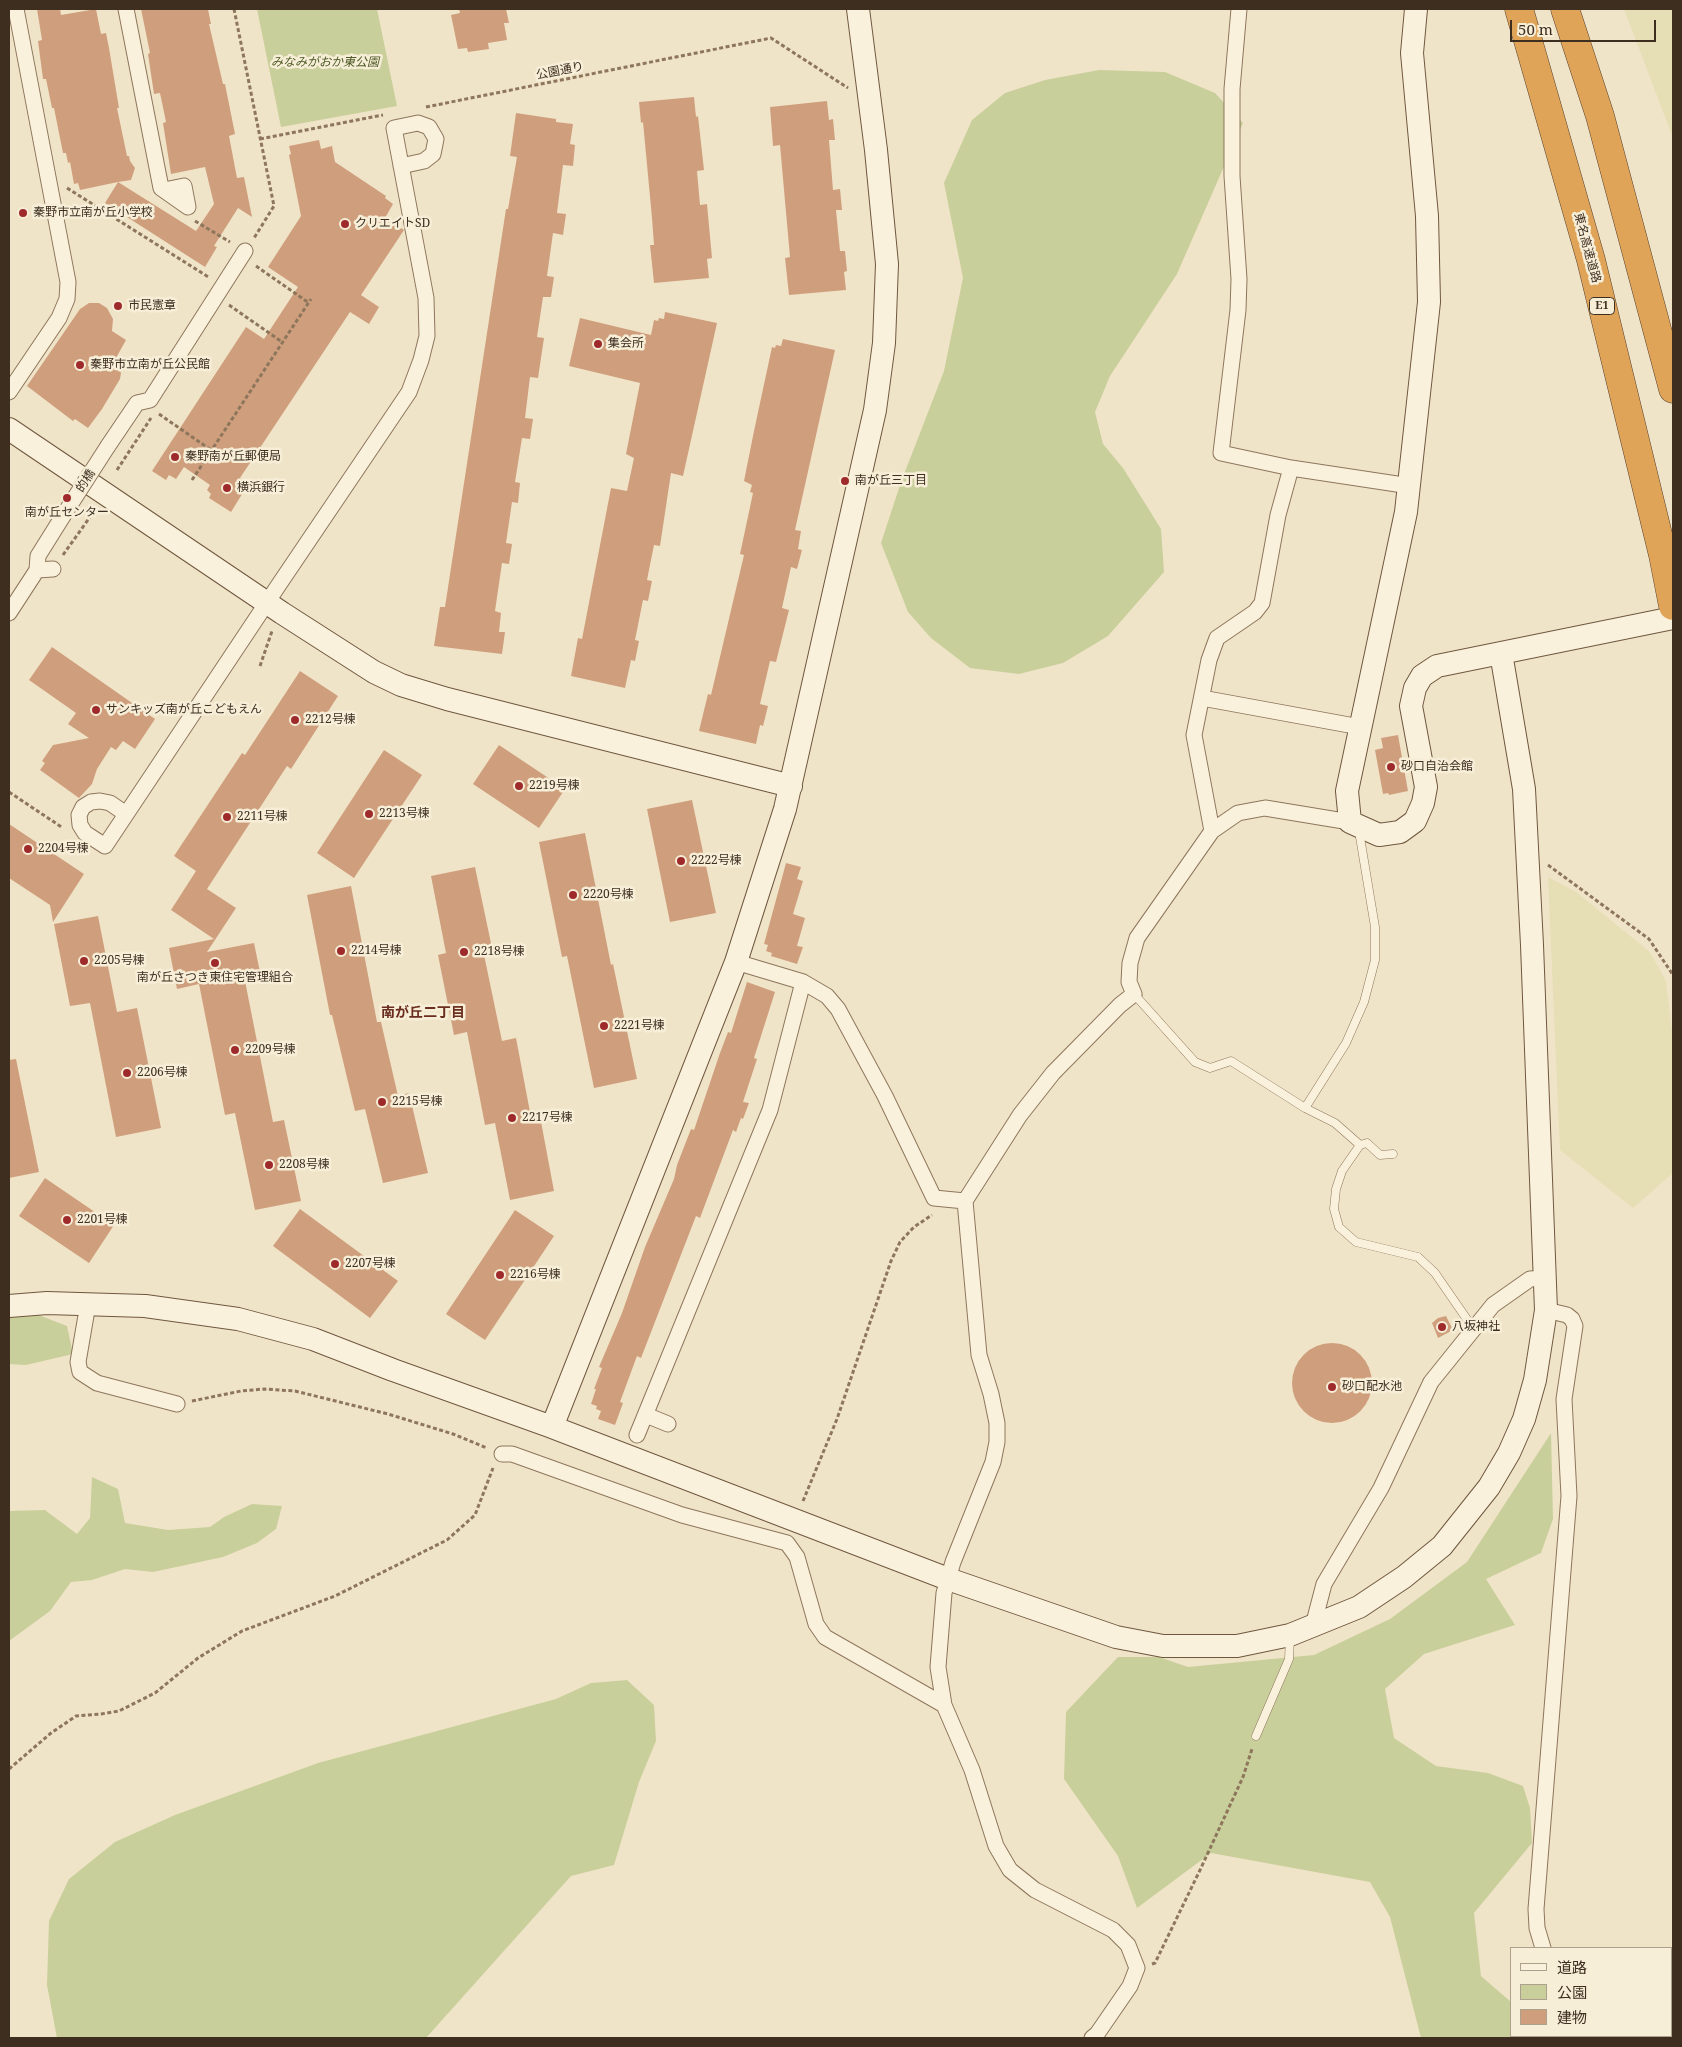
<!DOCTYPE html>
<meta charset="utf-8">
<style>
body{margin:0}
#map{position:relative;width:1682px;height:2047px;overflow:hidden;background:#f0e4c8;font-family:"Noto Serif","Noto Sans JP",serif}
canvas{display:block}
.frame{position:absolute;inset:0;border:10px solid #3d2e20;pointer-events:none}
.legend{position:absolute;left:1510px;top:1947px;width:162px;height:90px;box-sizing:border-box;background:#f7eed8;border:1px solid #ada18e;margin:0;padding:6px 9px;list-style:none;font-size:15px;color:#3d2e20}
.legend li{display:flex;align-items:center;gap:10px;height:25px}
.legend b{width:25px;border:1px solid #ada18e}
.scale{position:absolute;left:1510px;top:20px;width:146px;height:22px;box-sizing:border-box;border:2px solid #3d2e20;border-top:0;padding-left:6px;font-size:15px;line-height:18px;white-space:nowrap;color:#3d2e20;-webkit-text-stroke:4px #f7eed8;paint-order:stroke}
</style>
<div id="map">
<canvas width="1682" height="2047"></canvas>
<div class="frame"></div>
<ul class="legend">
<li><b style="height:6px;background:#faf1dc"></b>道路</li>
<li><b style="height:14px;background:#c9cf9b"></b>公園</li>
<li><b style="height:14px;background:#cf9f7d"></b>建物</li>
</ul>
<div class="scale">50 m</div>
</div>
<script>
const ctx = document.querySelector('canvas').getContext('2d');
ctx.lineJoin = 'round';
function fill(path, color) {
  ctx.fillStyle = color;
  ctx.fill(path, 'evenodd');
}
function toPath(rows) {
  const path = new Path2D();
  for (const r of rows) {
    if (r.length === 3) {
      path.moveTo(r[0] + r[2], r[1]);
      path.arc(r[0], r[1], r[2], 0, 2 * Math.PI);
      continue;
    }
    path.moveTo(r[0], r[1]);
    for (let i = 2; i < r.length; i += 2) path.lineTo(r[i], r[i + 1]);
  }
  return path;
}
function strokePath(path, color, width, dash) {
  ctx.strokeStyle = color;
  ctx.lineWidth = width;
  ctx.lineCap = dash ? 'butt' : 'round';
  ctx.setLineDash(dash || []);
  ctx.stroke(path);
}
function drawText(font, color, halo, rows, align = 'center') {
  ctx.font = font + ' "Noto Serif","Noto Sans JP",serif';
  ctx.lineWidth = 5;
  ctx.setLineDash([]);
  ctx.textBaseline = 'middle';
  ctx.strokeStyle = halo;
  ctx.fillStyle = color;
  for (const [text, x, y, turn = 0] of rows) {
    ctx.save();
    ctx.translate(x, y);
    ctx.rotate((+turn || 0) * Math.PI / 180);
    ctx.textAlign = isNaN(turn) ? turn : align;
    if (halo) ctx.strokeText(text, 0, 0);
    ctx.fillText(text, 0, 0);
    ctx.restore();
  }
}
fill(toPath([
 [1624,9,1673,9,1673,138],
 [1548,877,1576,892,1650,952,1666,981,1673,1040,1673,1173,1633,1208,1560,1150]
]), '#e6deb5');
fill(toPath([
 [257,9,377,9,397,106,281,127],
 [1099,70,1165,72,1215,93,1243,123,1177,274,1110,376,1095,412,1103,444,1123,468,1161,529,1164,572,1108,636,1063,663,1019,674,970,668,931,638,908,612,881,543,901,482,944,371,963,278,944,183,972,120,1005,93,1045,80],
 [36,1314,67,1326,73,1354,26,1365,9,1364,9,1315],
 [1551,1433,1553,1519,1541,1553,1486,1579,1515,1625,1424,1654,1385,1689,1394,1738,1436,1766,1488,1773,1523,1786,1530,1808,1532,1843,1474,1913,1481,1976,1511,2002,1511,2036,1560,2036,1566,2038,1421,2038,1390,1917,1370,1882,1211,1853,1137,1908,1118,1856,1064,1779,1066,1712,1118,1657,1159,1657,1188,1667,1314,1655,1390,1619,1467,1562],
 [92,1477,118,1489,125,1523,168,1530,210,1527,224,1517,252,1504,282,1506,276,1529,257,1543,223,1557,153,1572,125,1569,92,1580,71,1582,50,1611,9,1641,9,1511,45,1510,77,1534,90,1518],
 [627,1680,654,1705,656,1741,639,1782,614,1865,571,1876,426,2038,57,2038,47,1985,49,1921,69,1879,115,1842,175,1815,318,1763,556,1699,591,1683]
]), '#c9cf9b');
fill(toPath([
 [37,9,60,9,61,15,96,9,101,34,106,33,109,48,119,108,117,108,127,156,129,156,130,161,135,168,131,180,118,182,196,231,214,204,205,167,171,174,163,123,166,122,160,93,154,94,148,54,150,53,141,9,208,9,211,24,209,24,223,84,225,84,235,134,229,136,237,178,244,177,252,217,238,208,214,246,217,247,205,267,105,203,118,182,80,190,78,183,74,184,70,162,68,163,66,153,63,153,54,108,52,108,46,79,43,79,38,41,42,40],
 [459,9,506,9,509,23,504,23,507,40,488,43,489,49,468,52,467,48,458,49,451,15,460,13],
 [694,97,696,117,698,116,704,170,697,171,700,205,707,204,712,258,707,259,709,278,654,283,650,245,654,245,652,218,643,122,641,123,639,102],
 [827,101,829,120,833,119,835,140,829,140,833,190,840,189,842,210,836,210,840,251,845,251,847,271,844,272,846,290,789,295,785,258,790,257,780,145,773,146,770,107],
 [516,113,556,119,556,122,573,124,570,144,575,145,573,166,563,165,557,213,566,214,563,235,553,233,547,276,554,277,551,297,543,297,537,337,544,338,538,378,530,377,525,418,533,419,530,439,522,438,515,482,520,483,518,503,512,502,506,543,512,544,509,564,502,563,495,611,501,613,499,632,505,632,502,654,434,646,440,607,445,607,506,209,508,209,517,157,510,156],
 [319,140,321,149,332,146,335,162,386,196,385,198,393,204,385,218,404,230,361,295,379,307,369,324,350,312,240,478,249,483,231,512,209,498,211,494,207,490,210,485,184,467,176,479,169,475,166,480,152,471,246,327,264,339,298,287,268,267,301,216,289,155,291,154,289,146],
 [89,303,99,303,107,308,113,319,112,331,126,340,116,358,121,373,120,379,102,409,88,428,75,419,73,421,27,386,80,309],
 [665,312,717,323,683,476,671,473,660,546,654,545,647,580,652,581,648,601,643,600,635,640,639,641,635,661,631,660,625,688,571,676,578,638,582,639,611,488,627,491,634,458,626,454,640,383,569,366,580,318,651,335,654,320,658,321,659,318,664,319],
 [783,339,835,350,795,530,801,531,798,549,802,550,797,569,791,567,782,608,789,610,776,662,770,661,760,704,768,706,763,726,760,725,756,744,699,731,708,694,711,695,744,555,740,554,753,493,750,492,752,485,744,481,754,431,772,347,775,348,776,345,781,346],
 [52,647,155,719,135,749,123,741,116,750,111,747,97,769,92,784,79,798,40,770,45,763,42,761,53,745,89,738,68,724,76,713,29,680],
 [300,671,338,696,291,769,287,766,207,889,236,908,207,952,254,943,260,972,244,976,273,1122,284,1120,301,1201,255,1210,235,1113,225,1115,199,984,177,989,169,948,214,939,171,910,196,871,174,856,242,753,245,755],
 [1398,735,1408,791,1389,795,1388,793,1383,794,1375,750,1383,748,1381,738],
 [499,745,565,789,539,828,473,784],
 [384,750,422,775,354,878,317,853],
 [692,800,716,913,670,922,647,809],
 [9,824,84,874,53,922,50,905,9,878],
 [585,833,611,965,613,964,637,1079,594,1088,567,956,562,957,539,842],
 [786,863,801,867,797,879,803,881,793,914,805,918,797,946,803,947,797,964,771,956,772,953,766,951,768,945,764,944],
 [475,867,492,948,483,950,502,1041,516,1038,530,1112,539,1111,554,1191,510,1200,495,1123,485,1125,467,1032,454,1035,438,955,446,953,431,876],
 [351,886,377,1022,381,1022,398,1096,409,1093,428,1173,383,1183,365,1109,355,1111,332,1015,330,1015,307,895],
 [98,916,117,1012,137,1008,161,1128,116,1137,90,1003,70,1006,54,924],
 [747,982,775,992,754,1058,757,1059,743,1102,749,1103,743,1119,741,1118,736,1132,733,1130,700,1218,696,1216,641,1358,637,1356,620,1402,623,1403,615,1425,598,1419,601,1411,596,1409,597,1406,591,1404,596,1389,594,1389,602,1368,599,1367,622,1313,645,1247,674,1179,677,1165,691,1129,694,1130,720,1053,728,1032,731,1033],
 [16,1059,39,1172,9,1178,9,1060],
 [45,1178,114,1225,89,1263,19,1216],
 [300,1209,398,1281,370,1318,273,1246],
 [515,1210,554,1236,485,1340,446,1314],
 [1446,1316,1453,1330,1438,1338,1432,1323,1438,1318],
 [1332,1383,40]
]), '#cf9f7d');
const lane = toPath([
 [1134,994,1195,1062,1210,1068,1231,1061,1305,1108,1335,1123,1360,1145],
 [1305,1108,1346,1043,1364,1002,1375,960,1375,927,1359,831],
 [1393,1154,1380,1155,1367,1143,1360,1145,1342,1171,1336,1189,1334,1209,1339,1227,1356,1242,1418,1257,1435,1273,1473,1328],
 [1256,1736,1289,1659,1290,1638]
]);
const street = toPath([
 [126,9,161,188,188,207],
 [1239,9,1232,89,1232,176,1239,279,1238,310,1221,453,1291,468,1410,486],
 [164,190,184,186,188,207],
 [9,392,59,318,67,299,68,282,16,9],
 [108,446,137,403,150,400,245,251],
 [37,570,53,569],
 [9,613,37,570,38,556,63,516],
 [1202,698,1360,727],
 [126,814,110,803,100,801,91,802,83,807,79,815,80,825,85,833,105,846,278,586,409,392,421,360,427,336,426,298,394,128,418,123,429,127,436,139,433,154,424,161,401,166],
 [1212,831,1194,735,1209,660,1217,638,1255,612,1262,603,1278,515,1291,468],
 [736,962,803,982,827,996,838,1009,885,1096,934,1198,965,1201],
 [88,1304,78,1362,80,1372,97,1383,177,1404],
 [646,1415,668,1424],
 [637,1435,770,1110,803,982],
 [502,1454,512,1454,682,1515,787,1543,797,1557,816,1624,825,1637,944,1705],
 [1313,1626,1324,1584,1381,1488,1431,1382,1493,1305,1530,1279,1545,1278],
 [1543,1948,1537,1928,1536,1909,1569,1496,1564,1399,1575,1326,1572,1319,1567,1315,1546,1310],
 [1667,2036,1672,2038],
 [1092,2038,1097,2034,1130,1986,1137,1968,1128,1945,1113,1930,1035,1890,1010,1870,996,1846,972,1770,944,1705,938,1667,944,1593,953,1562,993,1462,997,1442,997,1423,991,1394,979,1355,965,1201,1020,1115,1053,1073,1120,1005,1134,994,1129,982,1130,963,1137,938,1212,831,1238,813,1265,808,1350,822]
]);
const secondary = toPath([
 [1416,9,1412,53,1427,216,1429,302,1406,512,1347,791,1350,822,1379,835,1400,832,1415,821,1423,803,1426,787,1411,706,1415,688,1422,676,1437,666,1673,618],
 [9,429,282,613,374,672,401,685,447,699,791,786],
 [9,1306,47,1303,145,1306,238,1319,313,1339,393,1370,552,1427,948,1579,1116,1637,1163,1646,1237,1646,1290,1635,1359,1607,1404,1577,1442,1546,1489,1487,1509,1453,1524,1419,1535,1380,1546,1310,1532,945,1524,789,1501,653],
 [552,1427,736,962,785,809,875,410,884,343,887,264,876,150,858,9]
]);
const highway = toPath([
 [1519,9,1591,260,1663,555,1673,606],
 [1565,9,1600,116,1673,389]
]);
strokePath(lane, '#8d765c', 9);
strokePath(street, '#8d765c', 17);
strokePath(secondary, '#6f573f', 24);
strokePath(highway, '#5b4430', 29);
strokePath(toPath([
 [234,9,274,206,254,238],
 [426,107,771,38,848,88],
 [260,139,383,115],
 [67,188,210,278],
 [195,221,230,242],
 [256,266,309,303],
 [229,305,282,342],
 [159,414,211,450],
 [117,470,151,418],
 [192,480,311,299],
 [63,555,90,517],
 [260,666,272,631],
 [9,792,63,828],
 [1548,865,1649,939,1673,975],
 [192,1401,241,1391,264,1389,295,1391,388,1414,453,1434,487,1448],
 [803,1501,837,1419,891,1261,900,1242,914,1227,932,1215],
 [9,1769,51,1733,76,1716,101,1714,119,1711,155,1693,198,1658,242,1631,335,1596,447,1540,475,1515,493,1468],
 [1152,1964,1155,1963,1201,1868,1243,1777,1252,1749]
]), '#8d765c', 3, [4, 2.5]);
strokePath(lane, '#faf1dc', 8);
strokePath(street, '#faf1dc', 15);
strokePath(secondary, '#faf1dc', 22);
strokePath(highway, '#e0a458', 28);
const streetBridge = toPath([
 [63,516,108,446]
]);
strokePath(streetBridge, '#8d765c', 17, []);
strokePath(streetBridge, '#faf1dc', 15);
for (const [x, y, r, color] of [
 [23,213,5,"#9e2a2b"],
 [345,224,5,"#9e2a2b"],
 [118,306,5,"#9e2a2b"],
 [598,344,5,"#9e2a2b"],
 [80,365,5,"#9e2a2b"],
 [175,457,5,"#9e2a2b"],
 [845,481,5,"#9e2a2b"],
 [227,488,5,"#9e2a2b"],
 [67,498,5,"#9e2a2b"],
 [96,710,5,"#9e2a2b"],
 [295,720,5,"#9e2a2b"],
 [1391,767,5,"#9e2a2b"],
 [519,786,5,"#9e2a2b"],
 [369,814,5,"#9e2a2b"],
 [227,817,5,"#9e2a2b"],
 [28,849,5,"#9e2a2b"],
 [681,861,5,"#9e2a2b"],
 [573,895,5,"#9e2a2b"],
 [341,951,5,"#9e2a2b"],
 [464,952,5,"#9e2a2b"],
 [84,961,5,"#9e2a2b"],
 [215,963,5,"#9e2a2b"],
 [604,1026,5,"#9e2a2b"],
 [235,1050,5,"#9e2a2b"],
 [127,1073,5,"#9e2a2b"],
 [382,1102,5,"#9e2a2b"],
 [512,1118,5,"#9e2a2b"],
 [269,1165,5,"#9e2a2b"],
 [67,1220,5,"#9e2a2b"],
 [335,1264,5,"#9e2a2b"],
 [500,1275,5,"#9e2a2b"],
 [1442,1327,5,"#9e2a2b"],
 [1332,1387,5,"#9e2a2b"]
]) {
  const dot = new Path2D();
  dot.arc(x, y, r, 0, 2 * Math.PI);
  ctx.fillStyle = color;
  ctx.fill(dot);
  strokePath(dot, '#f7eed8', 2);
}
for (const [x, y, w] of [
 [1602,306,25]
]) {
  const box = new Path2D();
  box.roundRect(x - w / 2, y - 8.5, w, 17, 4);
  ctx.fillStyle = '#f7eed8';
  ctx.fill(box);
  strokePath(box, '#3d2e20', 1);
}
drawText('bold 11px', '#3d2e20', null, [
 ["E1",1602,306]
]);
drawText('italic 12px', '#4d5a26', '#f7eed8', [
 ["みなみがおか東公園",325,63]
]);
drawText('12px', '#3d2e20', '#f7eed8', [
 ["公園通り",560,71,-11],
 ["東名高速道路",1587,248,75],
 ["的橋",86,481,-57]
]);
drawText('12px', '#3d2e20', '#f7eed8', [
 ["秦野市立南が丘小学校",33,213],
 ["クリエイトSD",355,224],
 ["市民憲章",128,306],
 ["集会所",608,344],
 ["秦野市立南が丘公民館",90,365],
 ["秦野南が丘郵便局",185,457],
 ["南が丘三丁目",855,481],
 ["横浜銀行",237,488],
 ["南が丘センター",67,513,"center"],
 ["サンキッズ南が丘こどもえん",106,710],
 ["2212号棟",305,720],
 ["砂口自治会館",1401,767],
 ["2219号棟",529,786],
 ["2213号棟",379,814],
 ["2211号棟",237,817],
 ["2204号棟",38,849],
 ["2222号棟",691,861],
 ["2220号棟",583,895],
 ["2214号棟",351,951],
 ["2218号棟",474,952],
 ["2205号棟",94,961],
 ["南が丘さつき東住宅管理組合",215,978,"center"],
 ["2221号棟",614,1026],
 ["2209号棟",245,1050],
 ["2206号棟",137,1073],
 ["2215号棟",392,1102],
 ["2217号棟",522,1118],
 ["2208号棟",279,1165],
 ["2201号棟",77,1220],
 ["2207号棟",345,1264],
 ["2216号棟",510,1275],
 ["八坂神社",1452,1327],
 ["砂口配水池",1342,1387]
], 'left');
drawText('bold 14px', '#6b2e1e', '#f7eed8', [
 ["南が丘二丁目",423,1013]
]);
</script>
